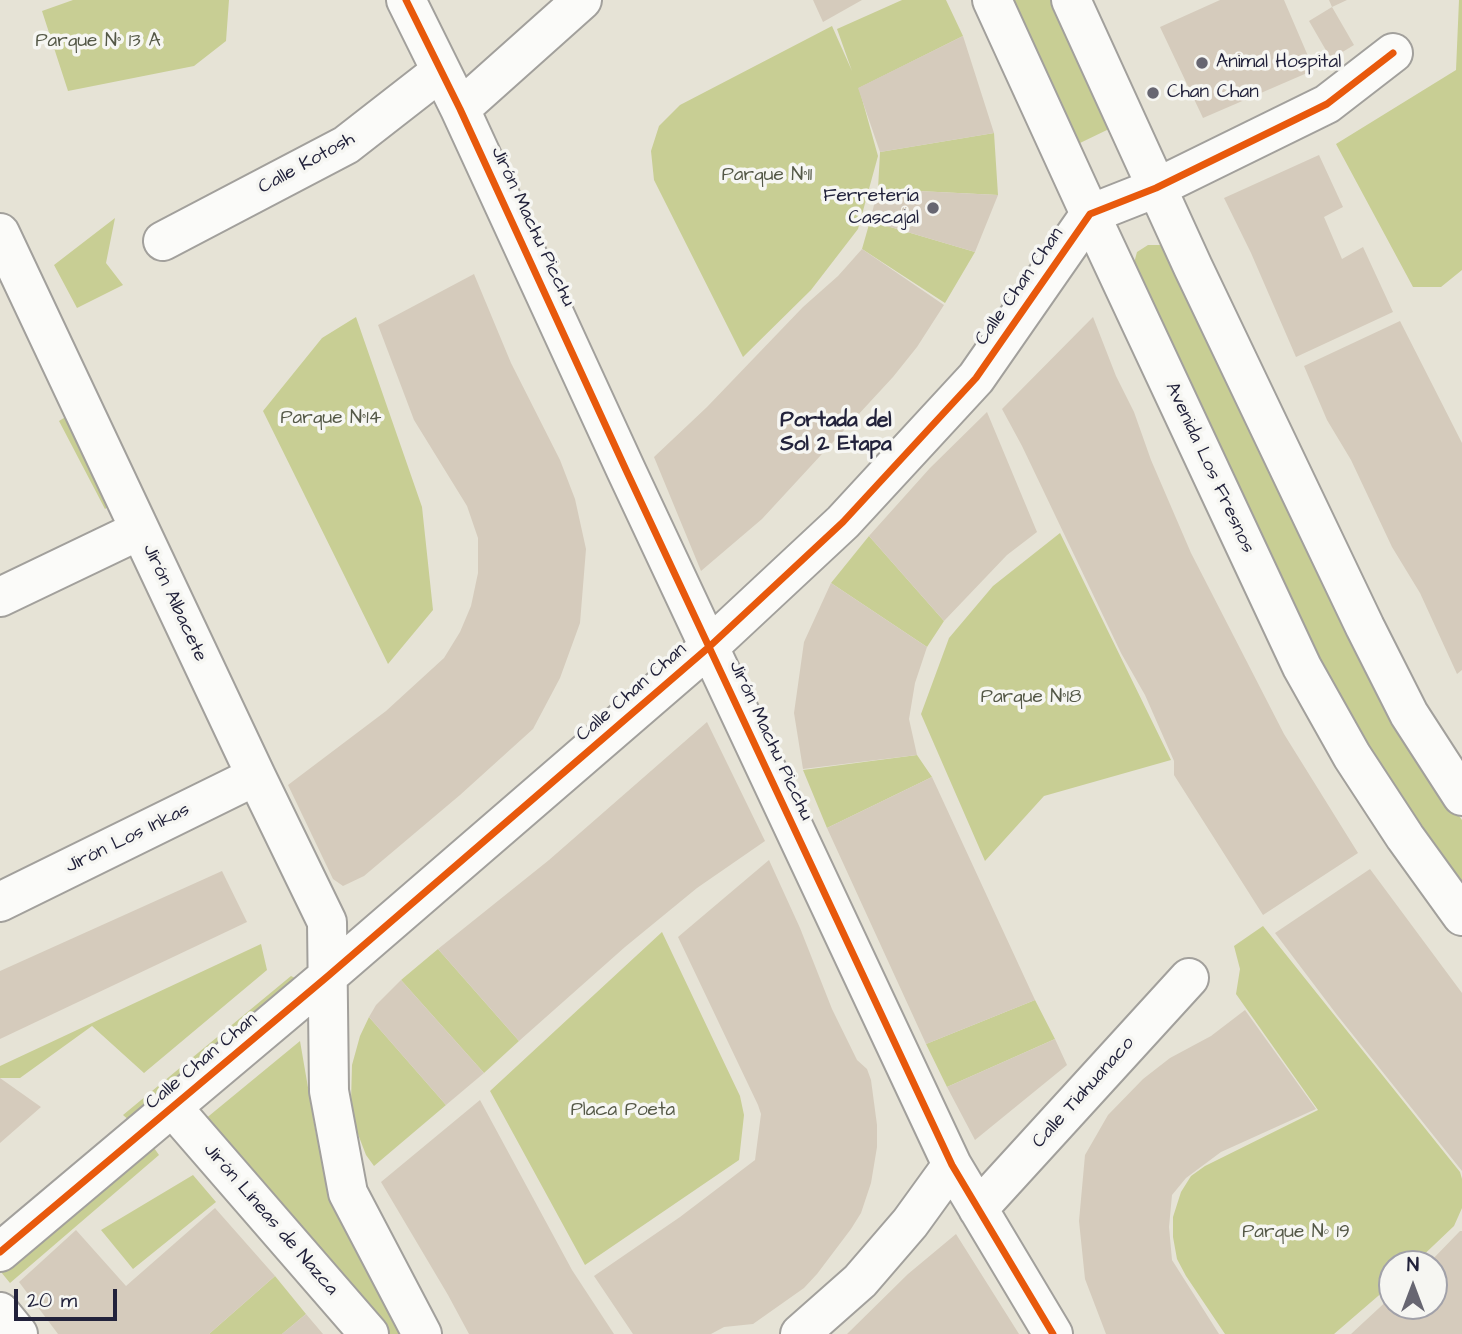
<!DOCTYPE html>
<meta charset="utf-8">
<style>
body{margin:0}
#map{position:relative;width:1462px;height:1334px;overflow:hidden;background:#e6e3d6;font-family:"Architects Daughter",sans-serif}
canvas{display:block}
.north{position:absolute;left:1378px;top:1250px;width:70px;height:70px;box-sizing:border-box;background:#f6f6f2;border:2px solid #a1a1a9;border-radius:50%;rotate:0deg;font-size:19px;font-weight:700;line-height:28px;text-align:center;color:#22223b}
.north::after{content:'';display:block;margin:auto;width:24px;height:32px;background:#676671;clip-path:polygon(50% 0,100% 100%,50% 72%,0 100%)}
.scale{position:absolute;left:14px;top:1289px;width:103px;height:32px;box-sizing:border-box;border:4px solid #22223b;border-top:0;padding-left:9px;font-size:21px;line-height:24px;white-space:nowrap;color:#22223b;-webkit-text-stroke:5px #f6f6f2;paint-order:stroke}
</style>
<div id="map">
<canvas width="1462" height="1334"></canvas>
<div class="north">N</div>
<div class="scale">20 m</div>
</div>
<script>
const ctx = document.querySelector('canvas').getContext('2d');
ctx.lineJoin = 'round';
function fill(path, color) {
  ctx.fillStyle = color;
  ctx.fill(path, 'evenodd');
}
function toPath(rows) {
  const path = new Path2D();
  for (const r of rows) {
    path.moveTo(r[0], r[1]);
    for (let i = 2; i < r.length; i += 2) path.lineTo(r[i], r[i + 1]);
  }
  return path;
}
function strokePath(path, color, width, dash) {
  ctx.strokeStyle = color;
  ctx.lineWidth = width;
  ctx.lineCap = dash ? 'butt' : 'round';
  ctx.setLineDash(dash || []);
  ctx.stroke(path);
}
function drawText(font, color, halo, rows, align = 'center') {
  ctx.font = font + ' "Architects Daughter",sans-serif';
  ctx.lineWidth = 7;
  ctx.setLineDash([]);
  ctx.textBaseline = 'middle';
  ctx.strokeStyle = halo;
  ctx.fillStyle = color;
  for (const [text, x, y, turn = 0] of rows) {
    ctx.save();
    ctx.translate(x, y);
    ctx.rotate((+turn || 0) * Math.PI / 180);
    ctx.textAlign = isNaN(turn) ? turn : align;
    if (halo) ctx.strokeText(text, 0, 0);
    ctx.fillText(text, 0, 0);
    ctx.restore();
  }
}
fill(toPath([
 [73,0,229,0,226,41,194,66,68,91,42,11],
 [902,0,946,0,963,36,859,88,878,156,858,229,811,290,743,357,654,180,651,151,659,126,680,105,832,26,852,71,837,29],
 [1011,0,1052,0,1108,121,1109,129,1080,143,1075,137],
 [1459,0,1462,0,1462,270,1441,287,1413,287,1336,144,1456,70],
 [994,133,998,195,878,189,880,152],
 [115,218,106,263,123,285,77,308,54,265],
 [870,221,975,252,945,303,862,249],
 [1148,245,1160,245,1167,249,1439,788,1462,820,1462,891,1410,812,1333,687,1214,438,1134,263,1137,252],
 [356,317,422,507,433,610,388,664,263,411,322,338],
 [72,413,115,501,105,509,59,421],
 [1060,533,1171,760,1044,796,985,861,921,714,949,638,993,586],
 [869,536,944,621,927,647,831,583],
 [917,755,932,777,827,828,803,770],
 [1263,926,1460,1172,1462,1179,1462,1208,1454,1226,1414,1264,1392,1264,1392,1284,1334,1334,1225,1334,1186,1276,1177,1259,1173,1237,1173,1217,1181,1192,1191,1176,1205,1166,1318,1110,1236,994,1240,969,1234,946],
 [662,932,740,1096,744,1115,739,1160,585,1265,490,1091],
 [261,944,267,970,144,1073,92,1026,20,1078,0,1078,0,1066],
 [438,949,519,1041,484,1073,401,980],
 [291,976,299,980,131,1122,123,1115],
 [1035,1000,1055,1039,947,1087,926,1044],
 [369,1017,446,1105,374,1166,366,1155,356,1129,351,1102,352,1065,360,1036],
 [300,1041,316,1134,344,1220,405,1334,385,1334,204,1120],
 [152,1145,159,1155,10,1283,1,1272],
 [193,1175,216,1202,133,1269,101,1230],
 [275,1276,306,1314,282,1334,209,1334]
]), '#c8ce94');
fill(toPath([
 [813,0,862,0,823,22],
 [1220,0,1284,0,1314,70,1203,118,1160,27],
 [1329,0,1347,0,1332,7,1354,45,1331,59,1309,21,1332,7],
 [963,36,994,133,880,152,858,88],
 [1319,155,1343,207,1324,217,1342,259,1363,247,1393,312,1296,357,1251,253,1224,198],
 [878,189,998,195,975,252,870,221],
 [862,249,944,305,917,347,893,377,762,519,701,571,654,457,707,407,803,307,838,276],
 [474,274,511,363,560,460,575,499,586,549,580,623,560,678,533,729,460,795,364,876,343,886,333,879,288,785,386,711,444,658,460,632,471,606,478,573,478,538,467,506,414,420,378,325],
 [1093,317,1116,376,1134,412,1151,460,1191,553,1284,734,1358,853,1263,915,1174,775,1174,761,1145,695,1121,653,1022,446,1002,409],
 [1400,321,1462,443,1462,670,1457,674,1420,593,1392,547,1351,460,1327,420,1304,366],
 [987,412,1037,532,1007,555,944,621,869,536,930,468],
 [831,583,927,647,915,683,909,719,917,755,803,769,794,713,804,642],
 [707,722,765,841,697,888,625,947,519,1041,438,949,549,860],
 [932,777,1035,1000,926,1044,827,828],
 [769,860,800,928,832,1009,857,1060,867,1069,871,1080,877,1125,877,1147,871,1183,861,1213,851,1229,817,1274,804,1288,753,1324,724,1327,711,1334,633,1334,594,1276,680,1217,755,1160,761,1114,758,1105,678,937],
 [1370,869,1462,993,1462,1171,1337,1015,1275,933],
 [222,871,247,922,0,1039,0,971],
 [401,980,484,1073,446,1105,369,1017,376,1005],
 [1245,1010,1316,1109,1221,1152,1186,1178,1172,1195,1169,1227,1172,1260,1219,1334,1106,1334,1085,1279,1079,1221,1085,1155,1108,1115,1143,1079,1170,1058,1211,1036],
 [1055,1039,1067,1065,975,1140,947,1087],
 [0,1078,41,1107,0,1143],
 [480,1100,572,1270,614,1334,469,1334,448,1295,381,1182],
 [215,1208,275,1276,209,1334,58,1334,19,1282,76,1230,126,1286],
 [1460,1231,1462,1231,1462,1334,1351,1334,1392,1296,1392,1306,1434,1306,1434,1264,1428,1264],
 [956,1234,1019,1334,847,1334,908,1274],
 [306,1314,323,1334,282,1334]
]), '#d5cbbc');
const street = toPath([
 [406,0,460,109,626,470,952,1165,1053,1334],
 [460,109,582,0],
 [0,233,256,776,327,922,329,1091,348,1193,422,1334],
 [163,241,346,145,441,71],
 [0,597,140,530],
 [0,902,256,776],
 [172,1107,369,1334],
 [978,1209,1189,978],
 [0,1252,328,976,709,647,843,522,976,378,1090,214,1156,188,1327,104,1393,53],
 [0,1312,18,1334],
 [800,1334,860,1281,910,1223,952,1165]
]);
const secondary = toPath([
 [992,0,1090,214,1302,667,1352,756,1405,837,1462,916],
 [1071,0,1193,267,1365,627,1409,714,1462,796]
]);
strokePath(street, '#a2a09c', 42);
strokePath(secondary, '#a2a09c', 42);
strokePath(street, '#fbfbf9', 38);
strokePath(secondary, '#fbfbf9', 38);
strokePath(toPath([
 [406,0,460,109,626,470,952,1165,1053,1334],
 [0,1252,328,976,709,647,843,522,976,378,1090,214,1156,188,1327,104,1393,53]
]), '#e8590c', 7);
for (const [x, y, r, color] of [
 [1202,63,7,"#676671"],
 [1153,93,7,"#676671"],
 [933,208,7,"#676671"]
]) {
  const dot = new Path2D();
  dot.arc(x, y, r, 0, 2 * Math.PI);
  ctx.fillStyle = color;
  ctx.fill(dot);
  strokePath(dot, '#f6f6f2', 2.5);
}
drawText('19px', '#545847', '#f6f6f2', [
 ["Parque N° 13 A",98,42],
 ["Parque N°11",767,176],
 ["Parque N°14",331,419],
 ["Parque N°18",1031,698],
 ["Placa Poeta",623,1111],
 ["Parque Nº 19",1296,1233]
]);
drawText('19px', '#22223b', '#f6f6f2', [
 ["Animal Hospital",1216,63],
 ["Chan Chan",1167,93],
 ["Ferretería",919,197,"right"],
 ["Cascajal",919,219,"right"]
], 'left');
drawText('19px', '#22223b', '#f6f6f2', [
 ["Calle Kotosh",307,164,-29],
 ["Jirón Machu Picchu",532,227,65],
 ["Calle Chan Chan",1020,287,-55],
 ["Avenida Los Fresnos",1209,468,65],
 ["Jirón Albacete",174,603,65],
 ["Calle Chan Chan",632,693,-41],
 ["Jirón Machu Picchu",770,741,65],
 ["Jirón Los Inkas",128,839,-26],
 ["Calle Chan Chan",202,1062,-40],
 ["Calle Tiahuanaco",1084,1093,-48],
 ["Jirón Líneas de Nazca",270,1220,49]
]);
drawText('bold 21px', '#22223b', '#f6f6f2', [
 ["Portada del",836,422],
 ["Sol 2 Etapa",836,446]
]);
</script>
